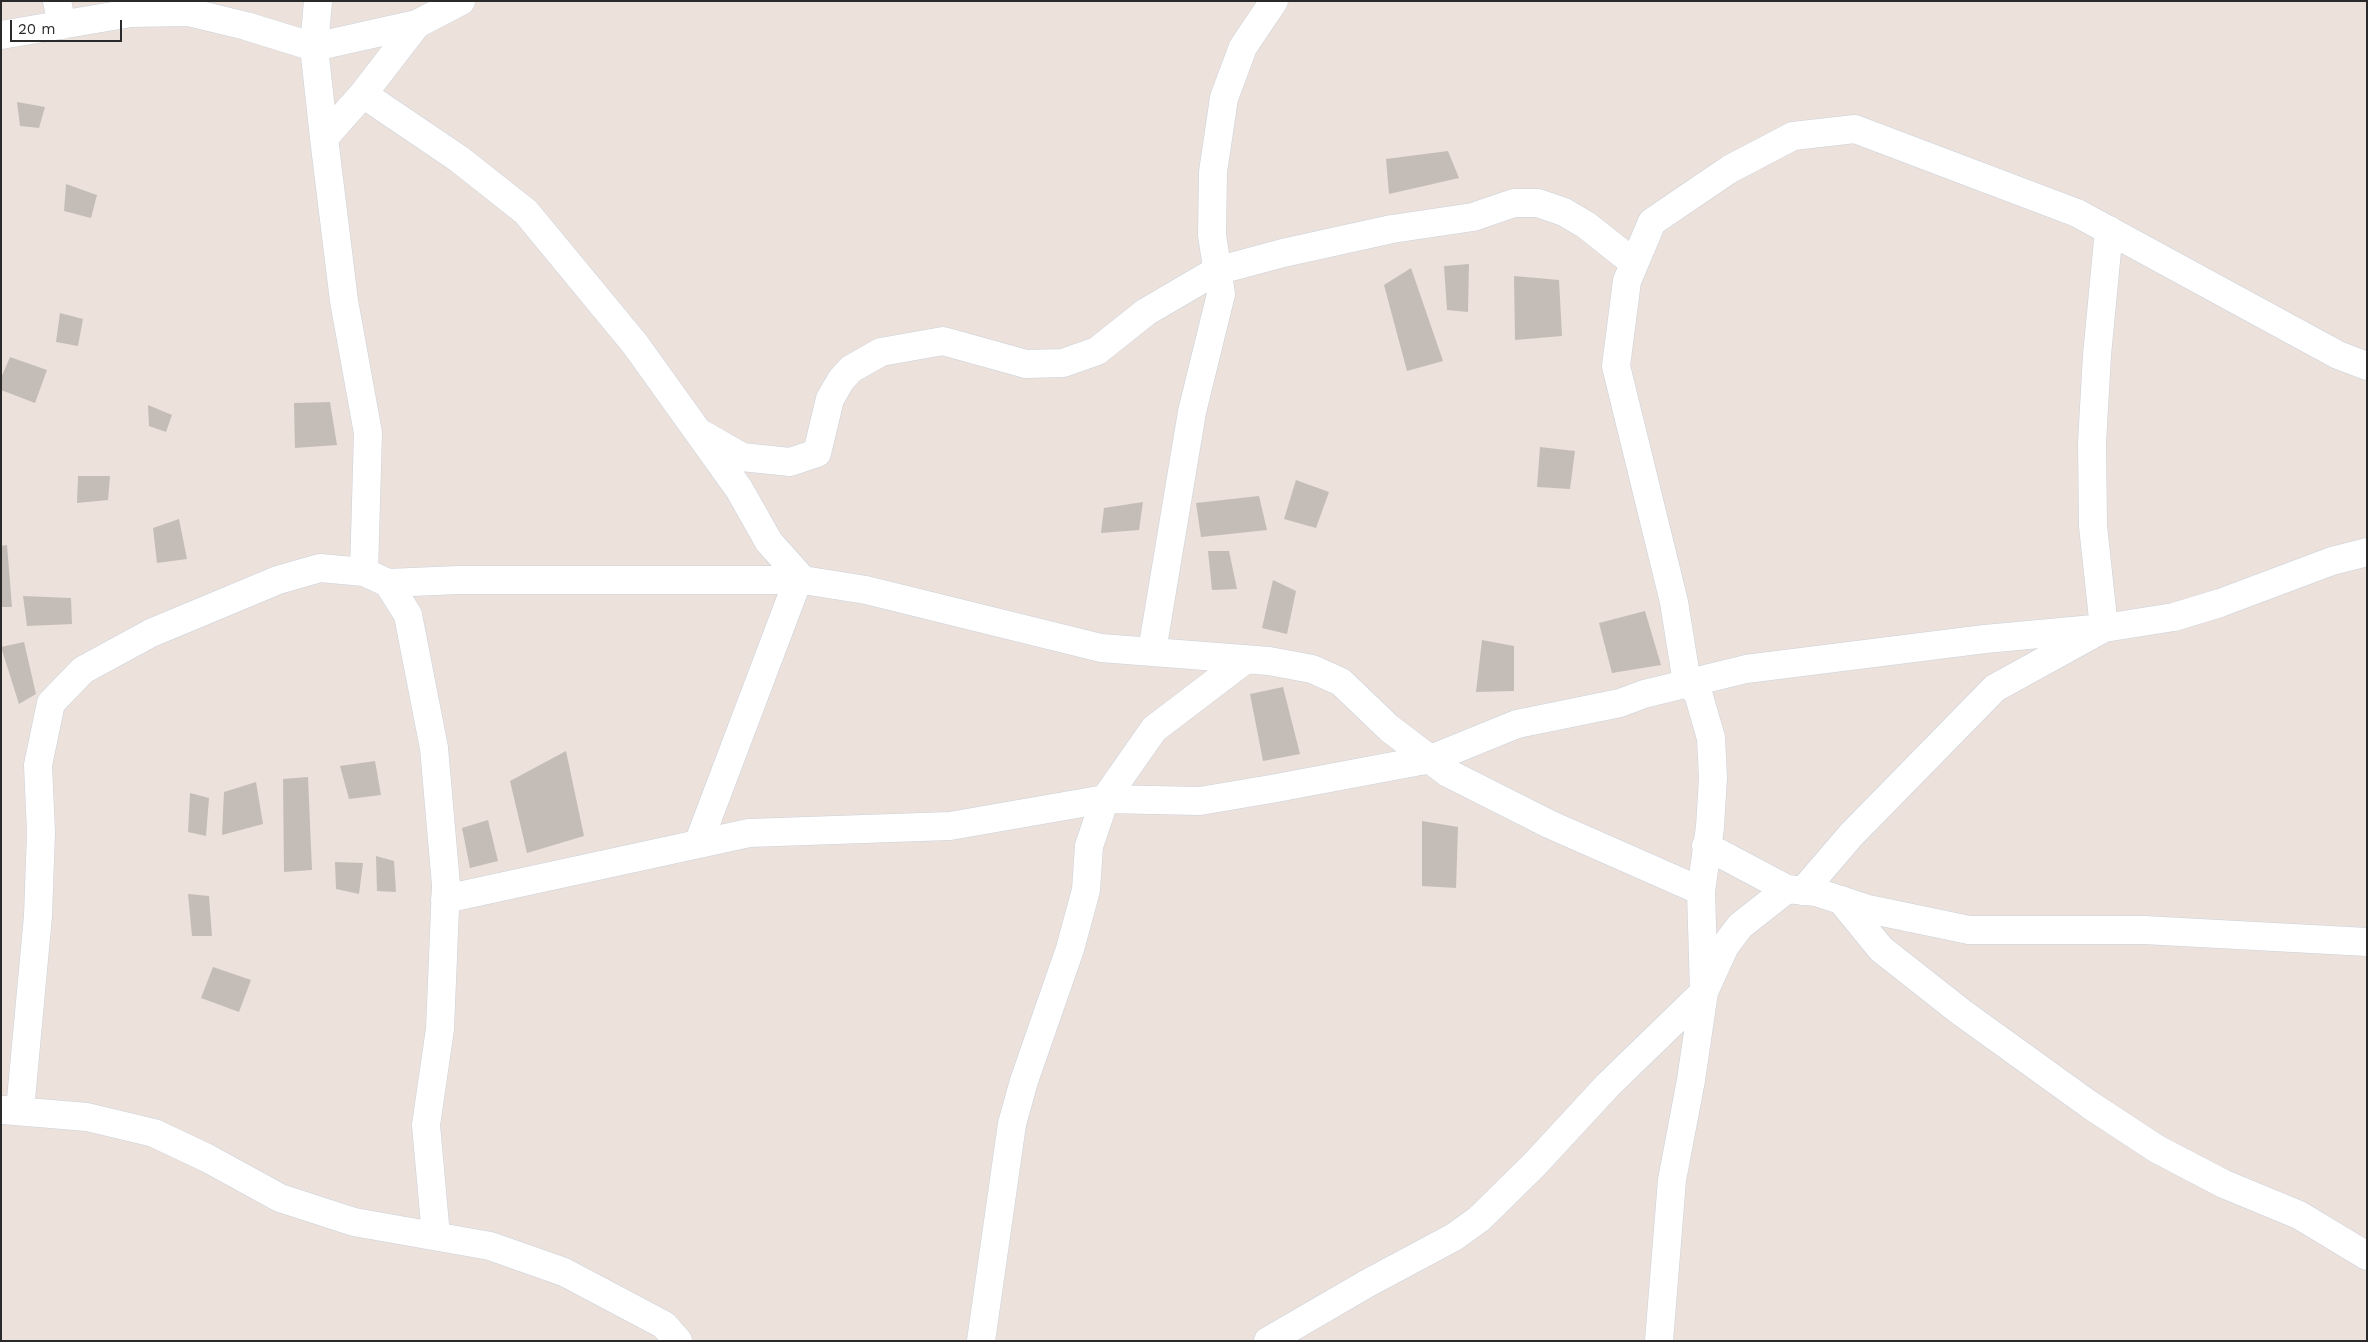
<!DOCTYPE html>
<style>
body{margin:0}
#map{position:relative;width:2368px;height:1342px;overflow:hidden;background:#ece1db;font-family:"Work Sans",sans-serif}
canvas{display:block}
.frame{position:absolute;inset:0;border:2px solid #2a2a2a;pointer-events:none}
.scale{position:absolute;left:10px;top:20px;width:112px;height:22px;box-sizing:border-box;border:2px solid #2a2a2a;border-top:0;padding-left:6px;font-size:15px;line-height:18px;white-space:nowrap;color:#2a2a2a;-webkit-text-stroke:4px #fff;paint-order:stroke}
</style>
<div id="map">
<canvas width="2368" height="1342"></canvas>
<div class="frame"></div>
<div class="scale">20 m</div>
</div>
<script>
const ctx = document.querySelector('canvas').getContext('2d');
ctx.lineJoin = 'round';
function fill(path, color) {
  ctx.fillStyle = color;
  ctx.fill(path, 'evenodd');
}
function toPath(rows) {
  const path = new Path2D();
  for (const r of rows) {
    path.moveTo(r[0], r[1]);
    for (let i = 2; i < r.length; i += 2) path.lineTo(r[i], r[i + 1]);
  }
  return path;
}
function strokePath(path, color, width, dash) {
  ctx.strokeStyle = color;
  ctx.lineWidth = width;
  ctx.lineCap = dash ? 'butt' : 'round';
  ctx.setLineDash(dash || []);
  ctx.stroke(path);
}
fill(toPath([
 [17,102,45,107,39,128,20,126],
 [1448,151,1459,178,1389,194,1386,159],
 [66,184,97,195,91,218,64,211],
 [1469,264,1468,312,1447,310,1444,266],
 [1411,268,1443,361,1407,371,1384,285],
 [1514,276,1559,280,1562,336,1515,340],
 [60,313,83,319,78,346,56,342],
 [10,357,47,370,35,403,1,390,1,378],
 [330,402,337,445,295,448,294,403],
 [148,405,172,415,166,432,149,426],
 [1540,447,1575,451,1570,489,1537,487],
 [78,476,110,476,108,500,77,503],
 [1296,480,1329,492,1316,528,1284,519],
 [1259,496,1267,530,1201,537,1196,503],
 [1143,502,1139,530,1101,533,1104,508],
 [179,519,187,559,157,563,153,528],
 [7,545,12,607,1,607,1,546],
 [1208,551,1229,551,1237,589,1212,590],
 [1273,580,1296,591,1287,634,1262,628],
 [23,596,71,598,72,624,27,626],
 [1645,611,1661,665,1612,673,1599,623],
 [1482,640,1514,646,1514,691,1476,692],
 [24,642,36,694,19,704,1,647],
 [1283,687,1300,754,1263,761,1250,694],
 [566,751,584,836,527,853,510,781],
 [375,761,381,795,349,799,340,766],
 [308,777,312,870,284,872,283,779],
 [256,782,263,824,222,835,224,792],
 [190,793,209,798,206,836,188,832],
 [488,820,498,861,470,868,462,828],
 [1422,821,1458,827,1456,888,1422,886],
 [376,856,394,861,396,892,377,891],
 [335,862,363,863,359,894,336,889],
 [188,894,209,896,212,936,192,936],
 [213,967,251,980,239,1012,201,998]
]), '#c4bdb7');
const minor = toPath([
 [57,1,62,25],
 [318,1,314,47,324,138,344,301,368,433,364,572],
 [1,35,131,13,188,12,246,26,314,47,417,24,461,1],
 [363,94,459,159,526,212,635,344,739,489,769,542,803,580],
 [324,138,363,94,417,24],
 [702,434,742,457,790,462,817,453,830,399,841,380,851,369,881,352,943,341,1026,364,1063,363,1097,351,1146,312,1216,271,1283,253,1392,229,1473,217,1514,203,1538,203,1564,212,1586,225,1634,263],
 [388,583,408,615,434,748,446,885,440,1029,426,1125,436,1236],
 [1152,651,1192,412,1221,294,1212,235,1213,172,1224,98,1243,47,1274,1],
 [698,844,798,580],
 [1706,846,1787,889,1816,892,1868,909,1969,930,2144,930,2367,942],
 [1803,891,1851,835,1995,688,2104,628,2093,526,2092,443,2097,355,2109,230],
 [445,899,749,833,950,826,1105,799,1200,801,1271,789,1431,759,1517,724,1620,703,1644,694,1746,669,1985,639,2104,628,2174,617,2220,603,2332,561,2367,552],
 [1841,900,1881,949,1961,1012,2090,1105,2157,1149,2224,1184,2299,1215,2367,1256],
 [3,1110,87,1117,154,1133,207,1158,280,1198,354,1222,490,1246,564,1272,664,1325,678,1341],
 [20,1110,38,916,41,832,38,765,51,703,83,670,151,633,278,580,320,568,364,572,388,583,459,580,803,580,866,590,1101,648,1269,661,1312,669,1341,682,1389,728,1448,773,1549,824,1701,891],
 [981,1341,1012,1124,1024,1081,1070,949,1086,890,1089,846,1105,799,1154,729,1246,659],
 [1268,1341,1368,1283,1454,1237,1479,1219,1534,1165,1608,1085,1704,992,1725,946,1740,926,1787,889],
 [1659,1341,1672,1180,1691,1080,1704,992,1701,891,1710,827,1713,778,1711,738,1698,693,1687,683,1674,602,1616,366,1627,281,1652,222,1730,169,1793,136,1855,129,2077,213,2338,355,2367,366]
]);
strokePath(minor, '#cad1db', 29);
strokePath(minor, '#fff', 28);
</script>
